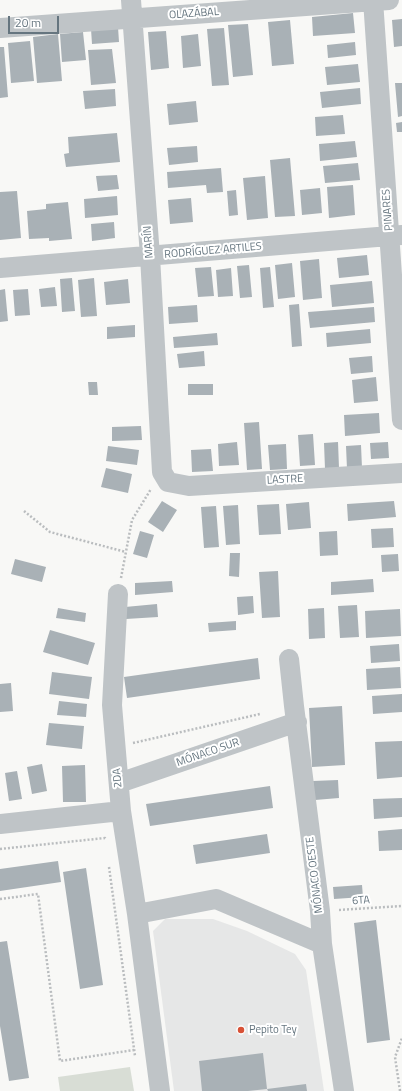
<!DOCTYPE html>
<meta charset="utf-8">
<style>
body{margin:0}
#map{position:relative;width:402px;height:1091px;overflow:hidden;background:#f8f8f6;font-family:"Titillium Web",sans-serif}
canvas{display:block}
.scale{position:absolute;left:8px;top:16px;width:51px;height:18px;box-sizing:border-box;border:2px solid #65757f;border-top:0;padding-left:5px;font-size:12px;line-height:14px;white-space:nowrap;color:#65757f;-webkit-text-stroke:3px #fff;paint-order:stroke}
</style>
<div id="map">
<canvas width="402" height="1091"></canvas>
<div class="scale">20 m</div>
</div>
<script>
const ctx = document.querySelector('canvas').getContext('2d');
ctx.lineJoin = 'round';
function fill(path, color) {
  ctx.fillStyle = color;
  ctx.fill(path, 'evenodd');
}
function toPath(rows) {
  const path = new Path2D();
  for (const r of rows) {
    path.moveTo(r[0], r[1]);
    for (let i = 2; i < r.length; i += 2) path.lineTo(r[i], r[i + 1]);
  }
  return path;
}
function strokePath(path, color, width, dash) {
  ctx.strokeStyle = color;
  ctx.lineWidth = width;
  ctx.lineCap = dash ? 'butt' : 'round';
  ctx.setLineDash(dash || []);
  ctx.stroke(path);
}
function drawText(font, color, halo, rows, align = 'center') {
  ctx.font = font + ' "Titillium Web",sans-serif';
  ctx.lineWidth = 4;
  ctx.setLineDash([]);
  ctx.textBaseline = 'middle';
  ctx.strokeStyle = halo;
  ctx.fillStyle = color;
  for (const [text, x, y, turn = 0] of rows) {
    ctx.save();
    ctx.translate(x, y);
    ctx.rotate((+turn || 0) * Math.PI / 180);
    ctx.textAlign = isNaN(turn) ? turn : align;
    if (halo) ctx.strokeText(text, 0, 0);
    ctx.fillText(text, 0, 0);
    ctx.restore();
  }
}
fill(toPath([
 [165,919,213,919,247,931,295,954,306,970,324,1091,174,1091,153,931]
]), '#e6e7e7');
fill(toPath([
 [130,1067,134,1091,60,1091,58,1077]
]), '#d8ddd5');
fill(toPath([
 [353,13,355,33,313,36,312,17],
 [402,19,402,46,394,47,392,20],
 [290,20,294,64,272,66,268,22],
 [248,24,253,75,233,77,228,25],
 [118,27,119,42,92,44,91,29],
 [224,28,229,85,212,86,207,29],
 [166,31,169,68,151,70,148,32],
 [83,32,86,60,62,62,60,34],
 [58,34,62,81,37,83,33,37],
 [198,34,201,66,183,68,181,36],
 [30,41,34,81,11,83,8,43],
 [355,42,356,55,328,58,327,45],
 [0,47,4,47,8,97,0,98],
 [112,49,116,83,91,85,88,50],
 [358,64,360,82,327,85,325,67],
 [395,83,402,83,402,116,398,117],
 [360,88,361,104,322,108,320,92],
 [115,89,116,106,85,109,83,91],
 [196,101,198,122,169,125,167,104],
 [343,115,345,134,316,136,315,117],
 [402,122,402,132,397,132,396,123],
 [117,133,120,162,66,167,64,154,69,153,68,137],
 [355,141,357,157,320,161,319,144],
 [197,146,198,162,169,165,167,148],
 [290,158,295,216,275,217,270,160],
 [358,163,360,180,325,183,323,166],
 [221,168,223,192,207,193,206,185,168,188,167,172],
 [117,175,119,189,98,191,96,176],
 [265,176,268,218,247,220,243,178],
 [353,185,355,215,329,218,327,187],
 [320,188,322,213,302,215,300,190],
 [236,190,238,215,229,216,227,191],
 [17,191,21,238,0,240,0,192],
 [117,196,118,215,85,218,84,199],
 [191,198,193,222,170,224,168,200],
 [68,202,72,239,49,241,49,238,29,239,27,211,46,209,46,204],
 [114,222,115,238,92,241,91,224],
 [367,255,369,275,339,278,337,258],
 [319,259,322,298,303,300,300,261],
 [292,263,295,297,278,299,275,265],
 [249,265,252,297,240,298,237,266],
 [211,267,214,296,198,297,195,268],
 [270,267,274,307,263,308,260,268],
 [231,268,233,296,218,297,216,270],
 [72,278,75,311,62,312,60,279],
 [94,278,97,316,81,317,78,280],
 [128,279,130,303,106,305,104,282],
 [372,281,374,303,332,307,330,285],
 [55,287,57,306,41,307,39,289],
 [5,289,8,321,0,322,0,290],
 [28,289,30,315,15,316,13,290],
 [299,304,302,346,292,347,289,305],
 [197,305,198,322,169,324,168,307],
 [374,307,375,322,310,328,308,312],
 [135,325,135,337,107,339,107,327],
 [370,329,371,343,327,347,326,333],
 [217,333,218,345,174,348,173,337],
 [204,351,205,366,179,368,177,354],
 [372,356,373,372,351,374,349,358],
 [376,377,378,401,354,403,352,380],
 [88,382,97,382,98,395,89,395],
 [188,384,213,384,213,395,188,395],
 [379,413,380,433,345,436,344,415],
 [259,422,262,469,247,470,244,423],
 [141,426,142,440,112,441,112,427],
 [313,434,315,465,300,466,298,435],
 [237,442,239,465,219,466,218,444],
 [338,442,339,468,325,469,324,443],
 [388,442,389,458,371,459,370,443],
 [286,444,287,469,270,470,268,445],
 [361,445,362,468,347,469,346,446],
 [108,446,139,450,137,465,106,461],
 [211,449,213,471,192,472,191,450],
 [106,468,132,474,128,493,101,487],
 [162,501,177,510,163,532,148,522],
 [394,501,396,517,348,521,347,504],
 [309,502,311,528,288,530,286,504],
 [279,504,281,534,259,535,257,505],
 [238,505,240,544,226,545,223,506],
 [216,506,219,547,204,548,201,507],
 [393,528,394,547,372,548,371,529],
 [140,531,154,535,147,558,133,554],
 [337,531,338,555,320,556,319,532],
 [230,553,240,553,239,577,229,576],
 [398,554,399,571,382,572,381,555],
 [15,559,46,567,42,582,11,574],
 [278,571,280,617,262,618,259,572],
 [373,579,374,592,331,595,331,582],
 [172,581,173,592,135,595,135,583],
 [253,596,254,613,238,615,237,597],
 [157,604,158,617,126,619,125,607],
 [357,605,359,637,340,638,338,606],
 [58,608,86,613,85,622,56,618],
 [324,608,325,638,309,639,308,609],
 [400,609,401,636,366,638,365,611],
 [236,621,236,630,209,632,208,623],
 [50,630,95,643,88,665,43,652],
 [399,644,400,661,371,663,370,646],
 [258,658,260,679,127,698,124,677],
 [400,667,401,688,367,690,366,669],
 [52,672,92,677,89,699,49,694],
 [11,683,13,711,0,712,0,684],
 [402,694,402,712,373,714,372,696],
 [59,701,87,704,86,717,57,715],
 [342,706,345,765,312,767,309,708],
 [49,723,84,726,82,749,46,745],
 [402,741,402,777,377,779,375,742],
 [42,764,47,791,32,794,27,767],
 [85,765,86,802,63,802,62,766],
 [17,771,22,799,9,801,5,773],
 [338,780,339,798,315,800,313,781],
 [270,786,273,808,150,826,146,804],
 [402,798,402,817,374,819,373,799],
 [402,829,402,850,379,851,378,831],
 [267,834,270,853,196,864,193,845],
 [58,861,61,882,0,891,0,869],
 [86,868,103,985,80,989,63,872],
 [362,885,363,897,334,899,333,887],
 [376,920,390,1040,367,1043,354,923],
 [7,941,29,1078,9,1081,0,1026,0,942],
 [263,1053,267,1089,248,1091,202,1091,199,1061],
 [306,1084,307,1091,268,1091,267,1089]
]), '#a9b1b6');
strokePath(toPath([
 [24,511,50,532,126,552],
 [121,578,132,520,151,489],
 [133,743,260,714],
 [0,849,105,838,106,840],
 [109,867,135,1056],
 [0,899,38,894,60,1061,134,1050],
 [339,910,402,906],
 [400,1091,395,1057,402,1038]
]), '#babdbf', 2.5, [2, 2]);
strokePath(toPath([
 [131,0,150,256,162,472,168,482,189,486,402,473],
 [373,0,402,420],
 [0,28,389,0],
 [0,268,402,235],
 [118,594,112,705,121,811,137,914,160,1091],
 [289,659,294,706,320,911,322,944,344,1091],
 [119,783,297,722],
 [0,824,121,811],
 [137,914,216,899,322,944]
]), '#bfc4c7', 20);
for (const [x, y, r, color] of [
 [241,1030,4,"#d85136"]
]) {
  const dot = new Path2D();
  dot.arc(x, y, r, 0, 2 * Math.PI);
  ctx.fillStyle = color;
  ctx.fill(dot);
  strokePath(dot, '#fff', 1.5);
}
drawText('11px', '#65757f', '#fff', [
 ["OLAZÁBAL",194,14,-4],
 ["PINARES",388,210,-94],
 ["MARÍN",149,242,-94],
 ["RODRÍGUEZ ARTILES",213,251,-5],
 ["LASTRE",285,480,-3],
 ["MÓNACO SUR",208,753,-19],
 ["2DA",118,778,-95],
 ["MÓNACO OESTE",315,875,-97],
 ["6TA",361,901,-3]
]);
drawText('11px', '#65757f', '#fff', [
 ["Pepito Tey",249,1030]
], 'left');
</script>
